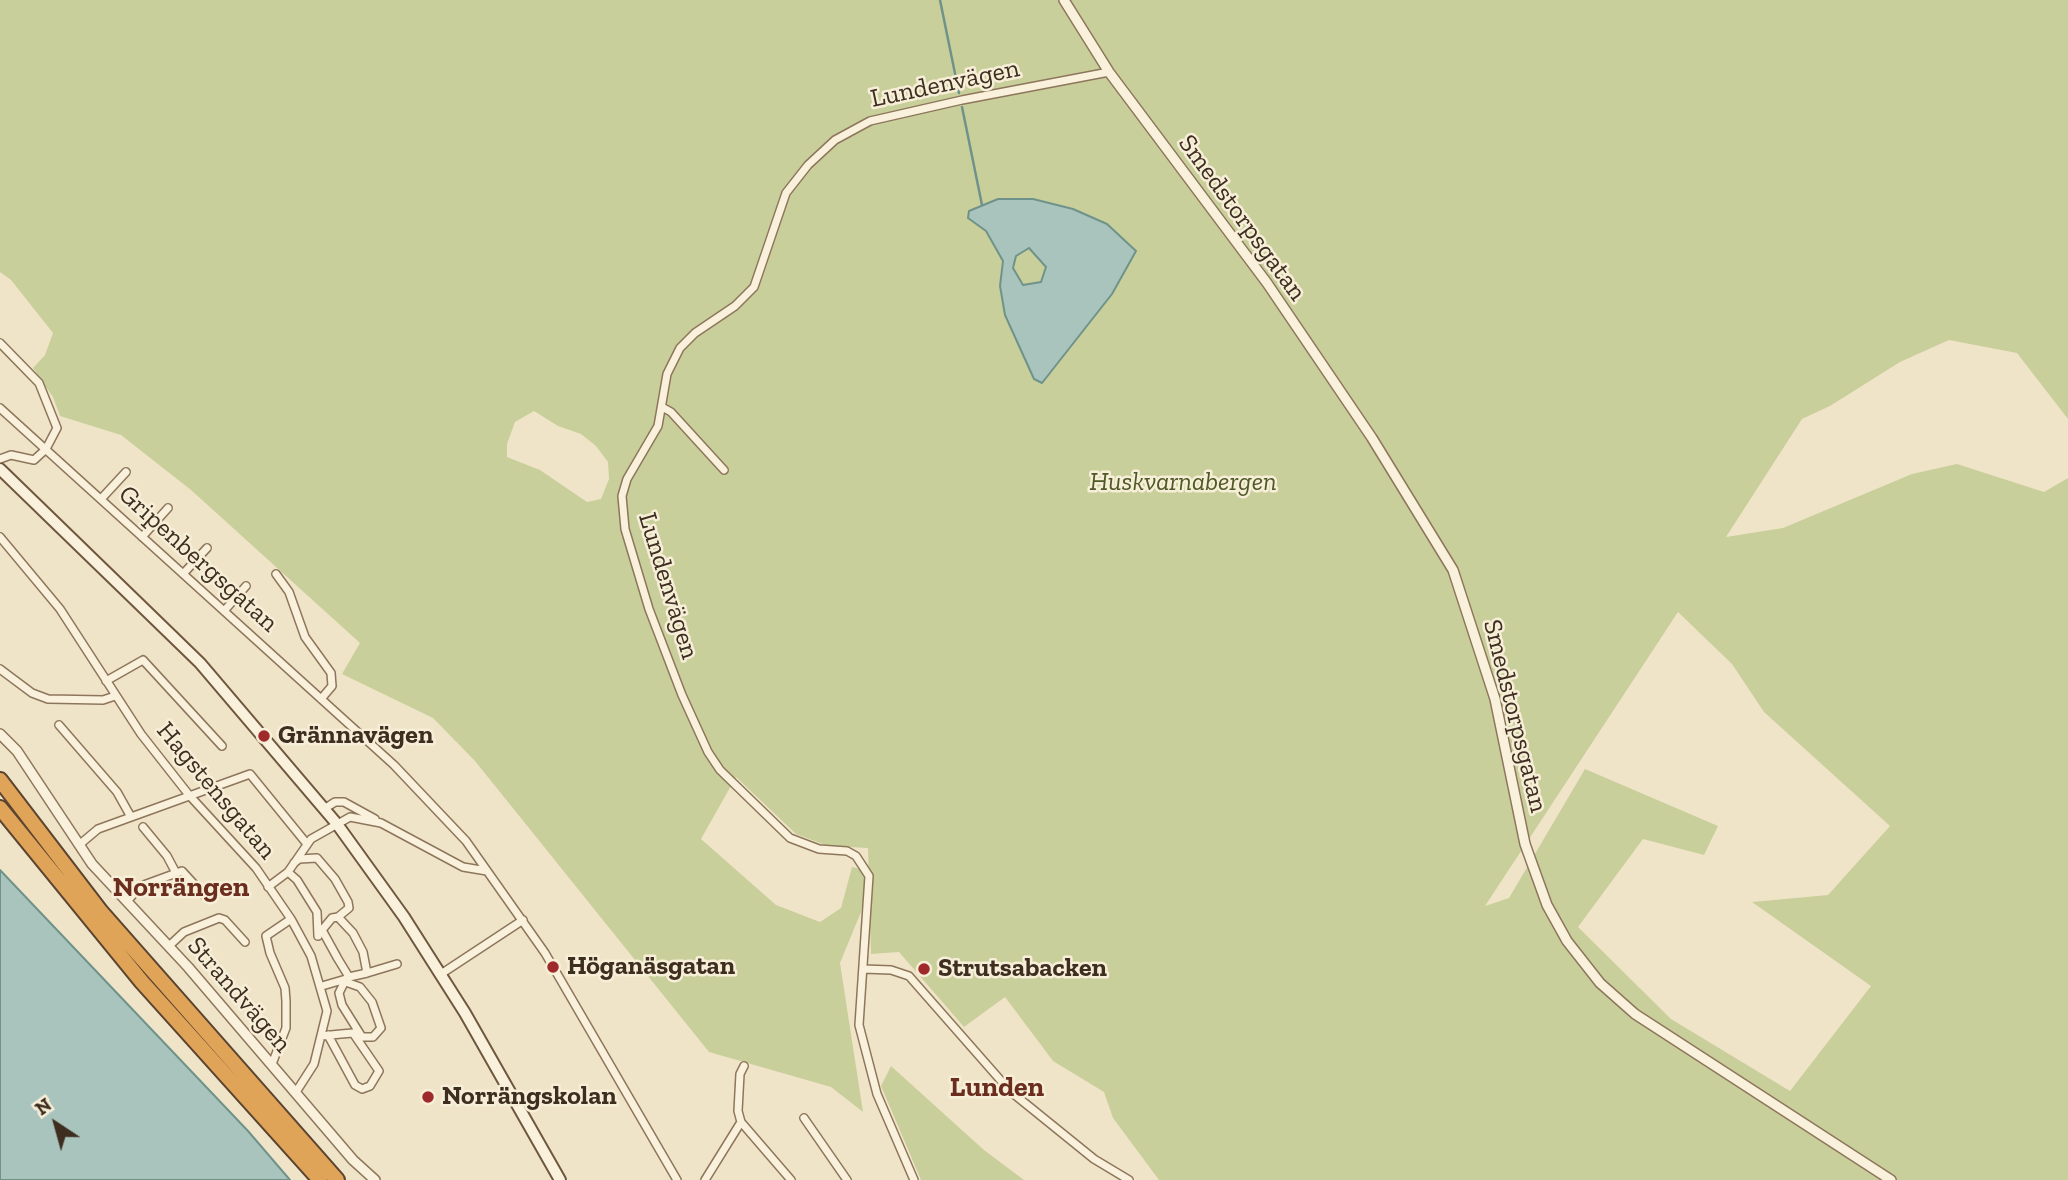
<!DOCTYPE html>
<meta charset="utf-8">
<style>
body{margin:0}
#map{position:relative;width:2068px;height:1180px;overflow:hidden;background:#f0e4c8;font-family:"Zilla Slab",serif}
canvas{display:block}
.north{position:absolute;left:21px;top:1089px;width:70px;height:70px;-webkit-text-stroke:5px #f7eed8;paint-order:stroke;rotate:324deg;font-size:19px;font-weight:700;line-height:28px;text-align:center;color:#3d2e20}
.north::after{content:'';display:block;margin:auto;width:24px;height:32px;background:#3d2e20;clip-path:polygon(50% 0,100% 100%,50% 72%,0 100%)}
</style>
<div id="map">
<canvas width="2068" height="1180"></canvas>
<div class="north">N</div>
</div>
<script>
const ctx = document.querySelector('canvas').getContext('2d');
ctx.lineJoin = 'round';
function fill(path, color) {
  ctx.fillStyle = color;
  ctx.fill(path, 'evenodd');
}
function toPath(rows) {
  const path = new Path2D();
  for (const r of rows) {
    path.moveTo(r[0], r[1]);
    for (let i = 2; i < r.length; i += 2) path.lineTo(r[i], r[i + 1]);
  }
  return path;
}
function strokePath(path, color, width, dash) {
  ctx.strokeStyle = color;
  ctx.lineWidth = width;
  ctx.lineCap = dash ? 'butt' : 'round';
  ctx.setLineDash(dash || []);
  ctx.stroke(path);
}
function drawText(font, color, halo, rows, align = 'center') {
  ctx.font = font + ' "Zilla Slab",serif';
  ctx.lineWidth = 5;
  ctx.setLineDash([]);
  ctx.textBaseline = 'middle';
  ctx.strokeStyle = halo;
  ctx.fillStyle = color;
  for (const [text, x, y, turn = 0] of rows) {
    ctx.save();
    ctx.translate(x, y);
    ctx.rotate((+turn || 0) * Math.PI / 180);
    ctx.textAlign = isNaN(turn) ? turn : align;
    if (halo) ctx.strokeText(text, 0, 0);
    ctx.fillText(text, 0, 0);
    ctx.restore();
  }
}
fill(toPath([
 [0,0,2068,0,2068,419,2017,353,1949,340,1900,362,1830,406,1802,419,1726,537,1783,528,1912,474,1957,464,2044,492,2068,478,2068,1180,1159,1180,1113,1118,1104,1092,1053,1061,1005,997,964,1027,899,952,871,954,868,848,828,846,796,834,736,777,701,839,776,905,820,922,841,908,852,867,860,869,864,877,866,890,861,912,840,963,863,1112,831,1087,709,1052,475,761,433,718,342,674,360,643,191,490,121,435,60,416,53,397,33,368,45,355,53,333,11,280,0,272],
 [534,411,558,426,581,434,596,446,608,462,609,479,601,499,587,502,540,470,507,457,507,444,515,422],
 [1678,612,1732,664,1764,712,1890,826,1828,895,1752,902,1871,986,1790,1091,1671,1019,1578,927,1643,839,1704,855,1718,826,1585,769,1509,898,1485,906],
 [891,1066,984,1150,1024,1180,921,1180,881,1086]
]), '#c9cf9b');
const water = toPath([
 [998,199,1033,199,1073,209,1107,224,1136,251,1112,294,1042,383,1034,379,1005,315,1000,286,1003,261,986,231,968,218,969,211,998,199],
 [1029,248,1046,267,1041,282,1023,285,1013,268,1016,256,1029,248],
 [0,870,248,1131,290,1180,0,1180,0,870]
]);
fill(water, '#a9c4bc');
strokePath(water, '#6f938a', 2);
strokePath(toPath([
 [940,0,959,93],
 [962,107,982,205]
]), '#6f938a', 2.5);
const minor = toPath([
 [0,343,39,383,57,428,46,449,34,460,11,455,0,459],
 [662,407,671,412,724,470],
 [0,408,394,765,466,841,545,953,677,1180],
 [101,499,126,472],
 [0,537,60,609,141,734,189,795,256,868,291,919,311,956,327,1011,314,1064,296,1092],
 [142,537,168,508],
 [183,574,207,548],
 [276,574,289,592,305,637,331,673,332,686,321,699],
 [224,611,246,586],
 [0,669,32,693,48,699,103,700,115,696],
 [106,681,143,660,222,746],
 [59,725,117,792,131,817],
 [324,809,335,802,344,802,375,819],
 [143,827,167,856,176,873],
 [79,845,98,829,250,774,307,844],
 [294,863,299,859,317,858,335,879,348,902,349,908,338,917],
 [288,872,297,880,317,912,318,936],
 [268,887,288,872,311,839,350,817,381,823,463,867,487,871],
 [127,901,141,886,182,871,204,895],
 [169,946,184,932,219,918,225,920,245,942],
 [863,969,891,970,909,976,1010,1091,1094,1159,1129,1180],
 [367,973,349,977,338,959,322,930,332,918,338,917,353,933,363,952,367,973,397,964],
 [441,974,523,920],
 [343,981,360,987,372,1002,381,1028,373,1037,362,1037,342,1005,339,993,344,983],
 [322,986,346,979],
 [321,1036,341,1034,353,1033,379,1071,370,1086,362,1089,355,1085,328,1035],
 [272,1064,286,1028,286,1001,285,988,270,953,266,936,291,919],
 [804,1118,847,1180],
 [741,1122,791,1180],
 [741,1122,738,1111,740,1074,744,1066],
 [705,1180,741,1122],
 [914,1180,877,1094,859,1025,869,876,856,856,847,851,819,849,790,838,720,770,708,752,682,695,649,609,625,529,622,496,627,479,658,426,667,374,680,348,695,333,735,306,754,287,786,193,808,165,835,140,870,121,962,100,1109,72]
]);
const tertiary = toPath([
 [1064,0,1109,72,1267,283,1372,438,1453,570,1495,699,1525,844,1547,905,1567,941,1600,983,1635,1014,1891,1180],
 [0,734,17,751,92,864,188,967,353,1160,375,1180]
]);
const secondary = toPath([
 [0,469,200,663,337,824,404,917,465,1013,560,1180]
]);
const motorway = toPath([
 [0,780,101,912,337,1180],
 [0,808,142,982,320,1180]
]);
strokePath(minor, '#8d765c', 10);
strokePath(tertiary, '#8d765c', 12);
strokePath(secondary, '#6f573f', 14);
strokePath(motorway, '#5b4430', 18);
strokePath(minor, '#faf1dc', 7);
strokePath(tertiary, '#faf1dc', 9);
strokePath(secondary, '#faf1dc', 10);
strokePath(motorway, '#e0a458', 14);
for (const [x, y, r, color] of [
 [264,736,7,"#9e2a2b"],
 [553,967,7,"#9e2a2b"],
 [924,969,7,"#9e2a2b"],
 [428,1097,7,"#9e2a2b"]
]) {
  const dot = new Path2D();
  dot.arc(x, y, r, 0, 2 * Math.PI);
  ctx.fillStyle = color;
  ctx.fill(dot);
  strokePath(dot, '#f7eed8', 2.5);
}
drawText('26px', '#3d2e20', '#f7eed8', [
 ["Lundenvägen",945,84,-12],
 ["Smedstorpsgatan",1242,218,54],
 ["Gripenbergsgatan",198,559,42],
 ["Lundenvägen",668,586,73],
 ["Smedstorpsgatan",1515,716,76],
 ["Hagstensgatan",216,791,50],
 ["Strandvägen",239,995,49]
]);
drawText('italic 26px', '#4d5a26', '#f7eed8', [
 ["Huskvarnabergen",1183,483]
]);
drawText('bold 26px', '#3d2e20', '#f7eed8', [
 ["Grännavägen",278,736],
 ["Höganäsgatan",567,967],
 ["Strutsabacken",938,969],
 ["Norrängskolan",442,1097]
], 'left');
drawText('bold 28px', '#6b2e1e', '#f7eed8', [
 ["Norrängen",181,888],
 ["Lunden",997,1088]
]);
</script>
